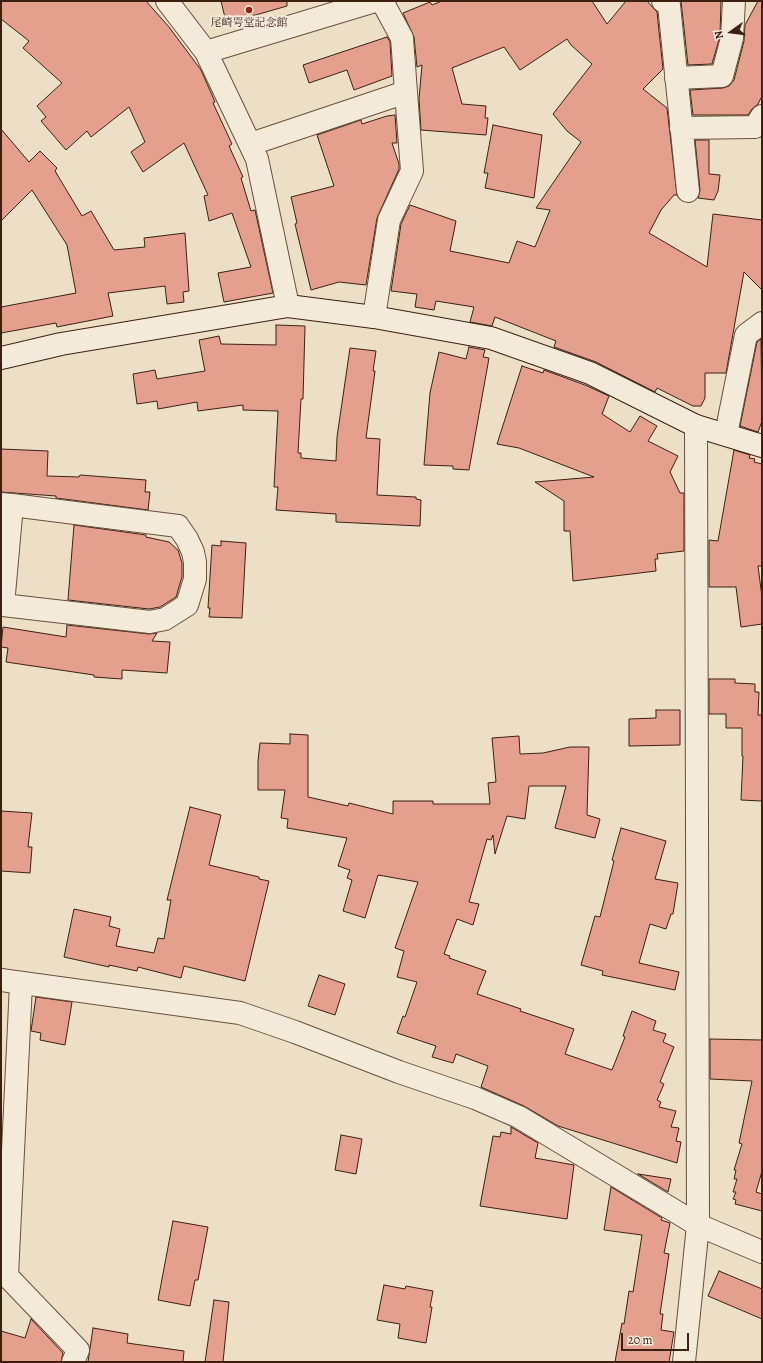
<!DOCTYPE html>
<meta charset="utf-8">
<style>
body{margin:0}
#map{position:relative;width:763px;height:1363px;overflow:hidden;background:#eddec6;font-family:Alegreya,serif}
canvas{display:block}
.frame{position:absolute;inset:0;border:2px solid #3c2012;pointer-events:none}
.north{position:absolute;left:711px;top:12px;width:40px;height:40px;-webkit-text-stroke:3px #f3eada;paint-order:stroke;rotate:256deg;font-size:11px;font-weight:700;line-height:16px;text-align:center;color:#3c2012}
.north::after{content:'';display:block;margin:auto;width:14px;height:18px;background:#3c2012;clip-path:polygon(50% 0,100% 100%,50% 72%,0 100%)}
.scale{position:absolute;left:621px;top:1333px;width:68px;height:18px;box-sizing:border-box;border:2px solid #3c2012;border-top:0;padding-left:5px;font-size:12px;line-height:14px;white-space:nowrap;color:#3c2012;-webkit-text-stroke:3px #f3eada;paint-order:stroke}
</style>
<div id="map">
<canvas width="763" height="1363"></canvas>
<div class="frame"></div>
<div class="north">N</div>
<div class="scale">20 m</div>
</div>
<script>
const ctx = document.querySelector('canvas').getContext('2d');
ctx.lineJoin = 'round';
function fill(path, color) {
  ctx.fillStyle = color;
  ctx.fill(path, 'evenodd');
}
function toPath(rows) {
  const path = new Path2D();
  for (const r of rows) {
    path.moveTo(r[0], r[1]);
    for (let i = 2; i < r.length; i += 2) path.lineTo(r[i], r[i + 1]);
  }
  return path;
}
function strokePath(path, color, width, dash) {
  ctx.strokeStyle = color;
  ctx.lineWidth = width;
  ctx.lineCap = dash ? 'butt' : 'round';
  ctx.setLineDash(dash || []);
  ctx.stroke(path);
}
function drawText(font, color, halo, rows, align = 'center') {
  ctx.font = font + ' Alegreya,"Noto Serif JP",serif';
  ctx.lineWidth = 4;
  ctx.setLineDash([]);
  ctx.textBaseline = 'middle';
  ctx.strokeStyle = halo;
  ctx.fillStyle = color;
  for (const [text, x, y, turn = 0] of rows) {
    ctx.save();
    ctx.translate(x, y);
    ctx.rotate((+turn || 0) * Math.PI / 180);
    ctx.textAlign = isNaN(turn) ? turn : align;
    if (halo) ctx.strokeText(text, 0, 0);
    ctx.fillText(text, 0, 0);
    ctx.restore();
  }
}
const building = toPath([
 [1,1,146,1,169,27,201,70,215,102,213,103,232,144,229,146,243,177,241,178,251,211,255,210,273,293,224,302,218,273,251,267,232,213,209,221,204,196,208,195,184,143,143,172,131,152,145,142,129,107,91,137,87,131,66,150,41,121,46,117,37,106,62,83,23,48,29,41,1,19,1,1],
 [221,1,287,1,287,6,238,20,238,19,226,22,221,1],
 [442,1,592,1,607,24,626,1,647,1,657,12,663,69,643,89,667,108,677,195,674,195,661,210,649,233,707,267,713,214,762,220,762,290,744,272,726,373,705,373,705,398,701,406,693,406,657,388,655,392,596,362,554,347,556,341,495,317,492,326,470,322,474,307,436,301,434,310,415,307,417,294,391,291,401,224,410,205,456,221,450,251,509,263,517,241,535,247,550,210,536,208,581,142,567,131,553,114,592,64,571,45,567,39,520,70,504,47,452,68,462,104,486,106,485,118,488,118,486,135,421,130,419,99,422,65,417,67,414,37,403,13,430,2,432,5,442,1],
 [681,1,721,1,720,36,712,64,688,65,681,1],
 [758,1,762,1,762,96,758,104,752,109,748,115,693,115,690,90,723,88,729,86,734,80,744,41,745,25,758,1],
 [387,37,390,42,392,76,354,90,347,70,309,83,303,65,387,37],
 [395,115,397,143,392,143,399,164,399,169,377,218,366,285,339,282,311,290,295,224,297,223,291,197,334,186,317,135,361,120,362,124,387,116,395,115],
 [493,125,542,135,534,198,485,188,488,173,484,173,493,125],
 [1,129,29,162,40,151,57,168,55,171,82,216,91,211,114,250,145,247,144,238,185,233,189,291,183,292,184,302,167,304,165,286,108,293,113,316,57,327,56,323,1,333,1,307,76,293,67,245,32,190,1,221,1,129],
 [695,140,709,140,709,174,720,175,718,191,714,200,698,198,700,190,695,140],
 [276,325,305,326,303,399,301,399,298,453,301,453,301,458,336,461,337,437,350,348,376,351,373,371,375,371,366,438,380,439,377,495,416,497,416,499,421,500,420,526,336,522,336,514,276,510,278,487,274,487,278,411,243,410,243,405,198,411,197,402,158,409,157,401,137,404,133,374,155,370,157,379,205,371,199,340,219,336,221,344,276,345,276,325],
 [761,339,762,421,758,432,740,426,757,342,761,339],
 [469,347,485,350,483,357,489,358,469,470,453,469,453,466,424,465,430,393,439,352,466,359,469,347],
 [522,366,543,373,544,370,585,385,609,396,602,414,630,432,640,416,657,426,648,441,678,456,670,472,680,493,684,493,684,551,657,554,658,559,655,559,656,571,573,581,570,531,564,531,564,501,535,482,594,477,519,448,497,444,522,366],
 [1,449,48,451,47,476,79,477,80,475,146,480,145,492,150,492,148,510,56,498,56,496,1,492,1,449],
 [734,450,750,455,749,458,755,459,754,462,762,464,762,566,758,566,762,597,762,624,741,627,736,587,709,587,709,540,718,541,734,450],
 [74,525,146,535,146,537,169,542,178,550,182,563,182,577,176,597,160,607,149,609,68,600,74,525],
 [221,541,246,543,242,618,209,617,210,608,208,608,212,545,221,546,221,541],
 [67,625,149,634,157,633,152,641,170,642,167,673,122,670,122,679,94,677,94,675,6,662,8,648,1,647,3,627,66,637,67,625],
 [709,679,735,679,735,683,755,684,755,692,759,692,758,715,762,715,762,801,741,800,743,756,742,756,742,728,726,728,726,714,709,714,709,679],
 [656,710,680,710,680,745,629,746,629,719,656,718,656,710],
 [290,734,308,735,308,797,348,806,349,803,393,814,393,801,433,801,433,804,490,804,488,783,496,782,492,738,519,736,520,754,543,753,570,747,589,747,587,815,600,819,595,838,555,828,566,786,529,786,525,819,507,816,495,854,493,835,491,840,487,839,469,902,479,904,473,925,457,919,444,954,450,956,449,958,486,971,477,994,521,1009,520,1011,574,1029,565,1054,612,1070,625,1037,623,1036,632,1011,656,1021,653,1030,666,1034,663,1042,674,1047,660,1082,664,1084,657,1100,661,1102,659,1107,676,1111,671,1127,679,1128,676,1141,681,1142,677,1163,558,1126,524,1106,481,1087,488,1066,456,1054,453,1063,432,1057,436,1046,397,1033,403,1016,405,1017,417,982,397,977,404,951,395,948,418,882,378,875,365,918,343,911,352,880,347,878,350,870,338,866,347,838,287,828,288,819,281,818,285,790,258,790,258,761,260,743,290,744,290,734],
 [190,807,221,815,209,865,259,877,259,879,269,881,245,981,184,966,181,978,138,967,137,971,109,965,109,967,64,957,74,909,111,917,109,926,120,929,116,946,154,953,158,938,164,939,171,900,167,900,190,807],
 [1,811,32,813,28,847,32,847,30,873,1,871,1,811],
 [621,828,666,841,655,879,678,883,673,914,671,914,666,929,650,924,639,963,679,972,675,990,602,975,603,971,581,965,595,916,600,917,614,861,612,860,621,828],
 [319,975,345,984,335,1015,308,1006,319,975],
 [36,997,72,1002,65,1045,40,1040,41,1033,31,1031,36,997],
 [710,1039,762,1040,762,1171,756,1192,762,1194,762,1211,735,1204,736,1200,733,1199,736,1192,733,1192,737,1179,734,1179,736,1170,734,1170,742,1144,739,1143,752,1081,710,1079,710,1039],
 [511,1127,538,1143,535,1158,574,1165,567,1219,480,1206,493,1136,500,1137,501,1132,511,1134,511,1127],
 [341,1135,362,1139,356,1174,335,1170,341,1135],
 [638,1174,671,1179,668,1192,638,1174],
 [611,1187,662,1218,661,1220,670,1223,664,1253,669,1254,660,1314,663,1314,661,1330,674,1332,669,1362,615,1362,622,1323,624,1324,629,1291,633,1292,642,1235,604,1230,611,1187],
 [173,1221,208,1227,198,1280,195,1280,190,1306,158,1300,173,1221],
 [719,1271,762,1289,762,1319,708,1296,719,1271],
 [384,1285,405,1289,406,1286,433,1291,430,1307,432,1307,426,1343,398,1338,400,1324,377,1320,384,1285],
 [214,1300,229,1302,223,1362,205,1362,214,1300],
 [31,1319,63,1353,61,1362,1,1362,1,1331,25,1338,31,1319],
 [93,1328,128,1334,127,1343,184,1351,183,1362,88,1362,93,1328]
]);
fill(building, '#e4a08c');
strokePath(building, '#3c2012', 1);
const street = toPath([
 [167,1,206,52,257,159,288,306],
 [663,1,669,5,688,191],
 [206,52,375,1],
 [676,78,722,76,732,38,734,1],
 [681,128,755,127,762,116],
 [251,144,406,92,402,38,382,1],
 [374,317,389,220,412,171,406,92],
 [726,434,746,335,762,323],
 [1,504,12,505,178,526,187,539,193,552,195,562,195,579,187,605,165,619,150,622,3,605,12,505],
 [1,980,240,1013,295,1032,399,1072,475,1098,519,1117,698,1225,762,1252],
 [21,984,7,1276,78,1350,73,1362],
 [684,1362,698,1225,696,426]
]);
const secondary = toPath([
 [1,358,61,344,288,306,374,317,491,338,590,373,696,426,762,446]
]);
strokePath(street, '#68503f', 24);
strokePath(secondary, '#3c2012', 24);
strokePath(street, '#f3eada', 22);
strokePath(secondary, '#f3eada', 22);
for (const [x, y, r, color] of [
 [249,10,4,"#8f2418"]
]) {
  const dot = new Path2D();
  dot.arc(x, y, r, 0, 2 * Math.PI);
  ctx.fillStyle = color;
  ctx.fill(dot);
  strokePath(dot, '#f3eada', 1.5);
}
drawText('11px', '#3c2012', '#f3eada', [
 ["尾崎咢堂記念館",249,23]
]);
</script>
